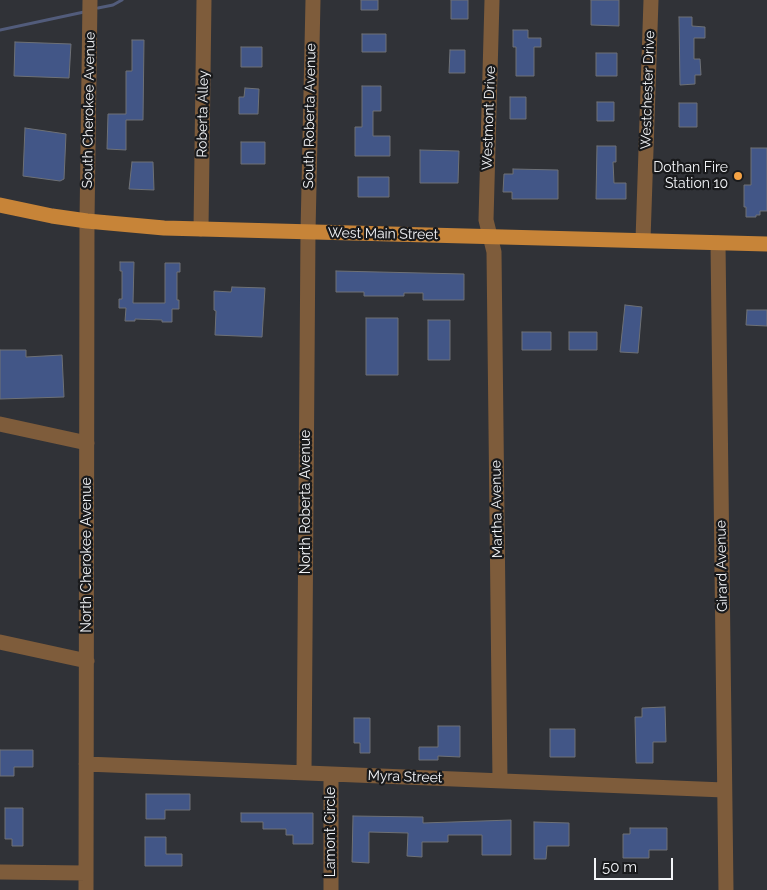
<!DOCTYPE html>
<style>
body{margin:0}
#map{position:relative;width:767px;height:890px;overflow:hidden;background:#303237;font-family:Raleway,sans-serif}
canvas{display:block}
.scale{position:absolute;left:594px;top:858px;width:79px;height:22px;box-sizing:border-box;border:2px solid #f3f5f8;border-top:0;padding-left:6px;font-size:15px;line-height:18px;white-space:nowrap;color:#f3f5f8;-webkit-text-stroke:4px #191a1c;paint-order:stroke}
</style>
<div id="map">
<canvas width="767" height="890"></canvas>
<div class="scale">50 m</div>
</div>
<script>
const ctx = document.querySelector('canvas').getContext('2d');
ctx.lineJoin = 'round';
function toPath(rows) {
  const path = new Path2D();
  for (const r of rows) {
    path.moveTo(r[0], r[1]);
    for (let i = 2; i < r.length; i += 2) path.lineTo(r[i], r[i + 1]);
  }
  return path;
}
function strokePath(path, color, width, dash) {
  ctx.strokeStyle = color;
  ctx.lineWidth = width;
  ctx.lineCap = dash ? 'butt' : 'round';
  ctx.setLineDash(dash || []);
  ctx.stroke(path);
}
function fill(path, color) {
  ctx.fillStyle = color;
  ctx.fill(path, 'evenodd');
}
function drawText(font, color, halo, rows, align = 'center') {
  ctx.font = font + ' Raleway,sans-serif';
  ctx.lineWidth = 4.5;
  ctx.setLineDash([]);
  ctx.textBaseline = 'middle';
  ctx.strokeStyle = halo;
  ctx.fillStyle = color;
  for (const [text, x, y, turn = 0] of rows) {
    ctx.save();
    ctx.translate(x, y);
    ctx.rotate((+turn || 0) * Math.PI / 180);
    ctx.textAlign = isNaN(turn) ? turn : align;
    if (halo) ctx.strokeText(text, 0, 0);
    ctx.fillText(text, 0, 0);
    ctx.restore();
  }
}
strokePath(toPath([
 [98,8,113,5,122,0],
 [0,30,84,12]
]), '#525c7b', 3);
const building = toPath([
 [361,0,378,0,378,10,361,10,361,0],
 [451,0,468,0,468,19,451,19,451,0],
 [591,0,619,0,619,26,591,25,591,0],
 [679,17,692,17,692,26,705,27,705,38,694,38,694,59,700,59,701,75,695,75,695,84,680,85,679,17],
 [513,30,528,30,528,38,541,38,541,47,534,47,534,76,516,76,516,47,513,47,513,30],
 [362,34,386,34,386,52,362,52,362,34],
 [132,40,144,40,143,120,126,120,126,150,107,149,108,114,126,114,126,71,132,71,132,40],
 [15,42,71,44,69,78,14,76,15,42],
 [241,47,262,47,262,67,241,67,241,47],
 [450,50,465,50,465,73,449,73,450,50],
 [596,53,617,53,617,76,596,76,596,53],
 [362,86,381,86,381,111,373,111,373,136,390,136,390,156,355,156,355,127,362,127,362,86],
 [245,88,259,89,258,114,239,114,239,97,244,97,245,88],
 [510,97,526,97,526,119,510,119,510,97],
 [597,102,614,102,614,121,597,121,597,102],
 [679,103,697,103,697,127,679,127,679,103],
 [25,128,66,134,64,179,60,181,23,176,25,128],
 [241,142,265,142,265,164,241,164,241,142],
 [597,146,616,146,616,162,613,162,614,183,626,183,626,199,596,199,597,146],
 [751,148,767,148,767,211,760,211,760,215,756,215,756,217,746,217,746,207,744,207,744,185,751,185,751,148],
 [420,150,459,151,458,183,420,183,420,150],
 [132,162,153,162,154,190,129,189,132,162],
 [513,169,558,170,558,199,512,199,512,192,503,192,504,174,513,174,513,169],
 [358,177,389,177,389,197,358,197,358,177],
 [120,262,134,262,133,303,165,303,165,263,180,263,180,272,177,272,177,300,179,300,179,309,172,309,172,322,162,322,162,320,135,319,135,321,125,321,126,308,119,308,119,299,122,299,122,271,120,271,120,262],
 [336,271,464,274,464,300,423,300,423,293,404,293,404,296,364,296,364,292,336,292,336,271],
 [232,287,265,288,262,337,215,335,216,311,214,310,214,291,231,292,232,287],
 [625,305,642,307,638,353,620,352,625,305],
 [747,310,767,310,767,326,746,325,747,310],
 [366,318,398,318,398,375,366,375,366,318],
 [428,320,450,320,450,360,428,360,428,320],
 [522,332,551,332,551,350,522,350,522,332],
 [569,332,597,332,597,350,569,350,569,332],
 [0,350,26,350,26,357,62,355,64,397,0,399,0,350],
 [665,707,666,742,653,742,653,763,636,763,635,717,642,717,642,708,665,707],
 [354,718,370,718,370,753,360,753,360,743,354,743,354,718],
 [438,726,460,726,460,757,438,756,438,760,419,760,419,747,438,747,438,726],
 [550,729,575,729,575,757,550,757,550,729],
 [0,750,33,750,33,767,14,767,14,776,0,776,0,750],
 [146,794,190,794,190,810,165,810,165,819,146,819,146,794],
 [5,808,23,808,23,846,12,846,12,839,5,839,5,808],
 [241,813,313,813,313,844,293,844,293,835,286,835,286,829,263,829,263,822,241,822,241,813],
 [353,816,423,817,423,823,511,820,511,855,482,855,482,835,448,835,448,842,422,842,422,857,407,856,408,833,369,832,369,863,352,862,353,816],
 [534,822,569,823,569,846,547,846,546,859,534,859,534,822],
 [630,828,667,828,667,850,649,850,649,858,623,858,623,834,630,834,630,828],
 [145,837,166,837,166,854,182,854,182,866,145,866,145,837]
]);
fill(building, '#425687');
strokePath(building, '#6e7176', 1);
strokePath(toPath([
 [492,0,486,220,494,252,500,781],
 [201,229,204,0],
 [643,240,651,0],
 [718,243,726,890],
 [0,424,87,443],
 [0,642,87,661],
 [86,764,724,790],
 [304,773,308,232,313,0],
 [331,774,331,890],
 [0,872,86,873],
 [86,890,87,221,90,0]
]), '#7e5c3b', 15);
strokePath(toPath([
 [0,205,52,216,87,221,164,228,767,244]
]), '#c78438', 15);
for (const [x, y, r, color] of [
 [738,176,5,"#f5a345"]
]) {
  const dot = new Path2D();
  dot.arc(x, y, r, 0, 2 * Math.PI);
  ctx.fillStyle = color;
  ctx.fill(dot);
  strokePath(dot, '#191a1c', 2);
}
drawText('14px', '#f3f5f8', '#191a1c', [
 ["Westchester Drive",648,90,-88],
 ["South Cherokee Avenue",89,110,-89],
 ["Roberta Alley",203,114,-89],
 ["South Roberta Avenue",310,116,-89],
 ["Westmont Drive",489,118,-88],
 ["West Main Street",383,234,1],
 ["North Roberta Avenue",306,502,-90],
 ["Martha Avenue",497,509,-91],
 ["North Cherokee Avenue",87,555,-90],
 ["Girard Avenue",722,566,-91],
 ["Myra Street",405,777,2],
 ["Lamont Circle",331,832,-90]
]);
drawText('14px', '#f3f5f8', '#191a1c', [
 ["Dothan Fire",728,168],
 ["Station 10",728,184]
], 'right');
</script>
